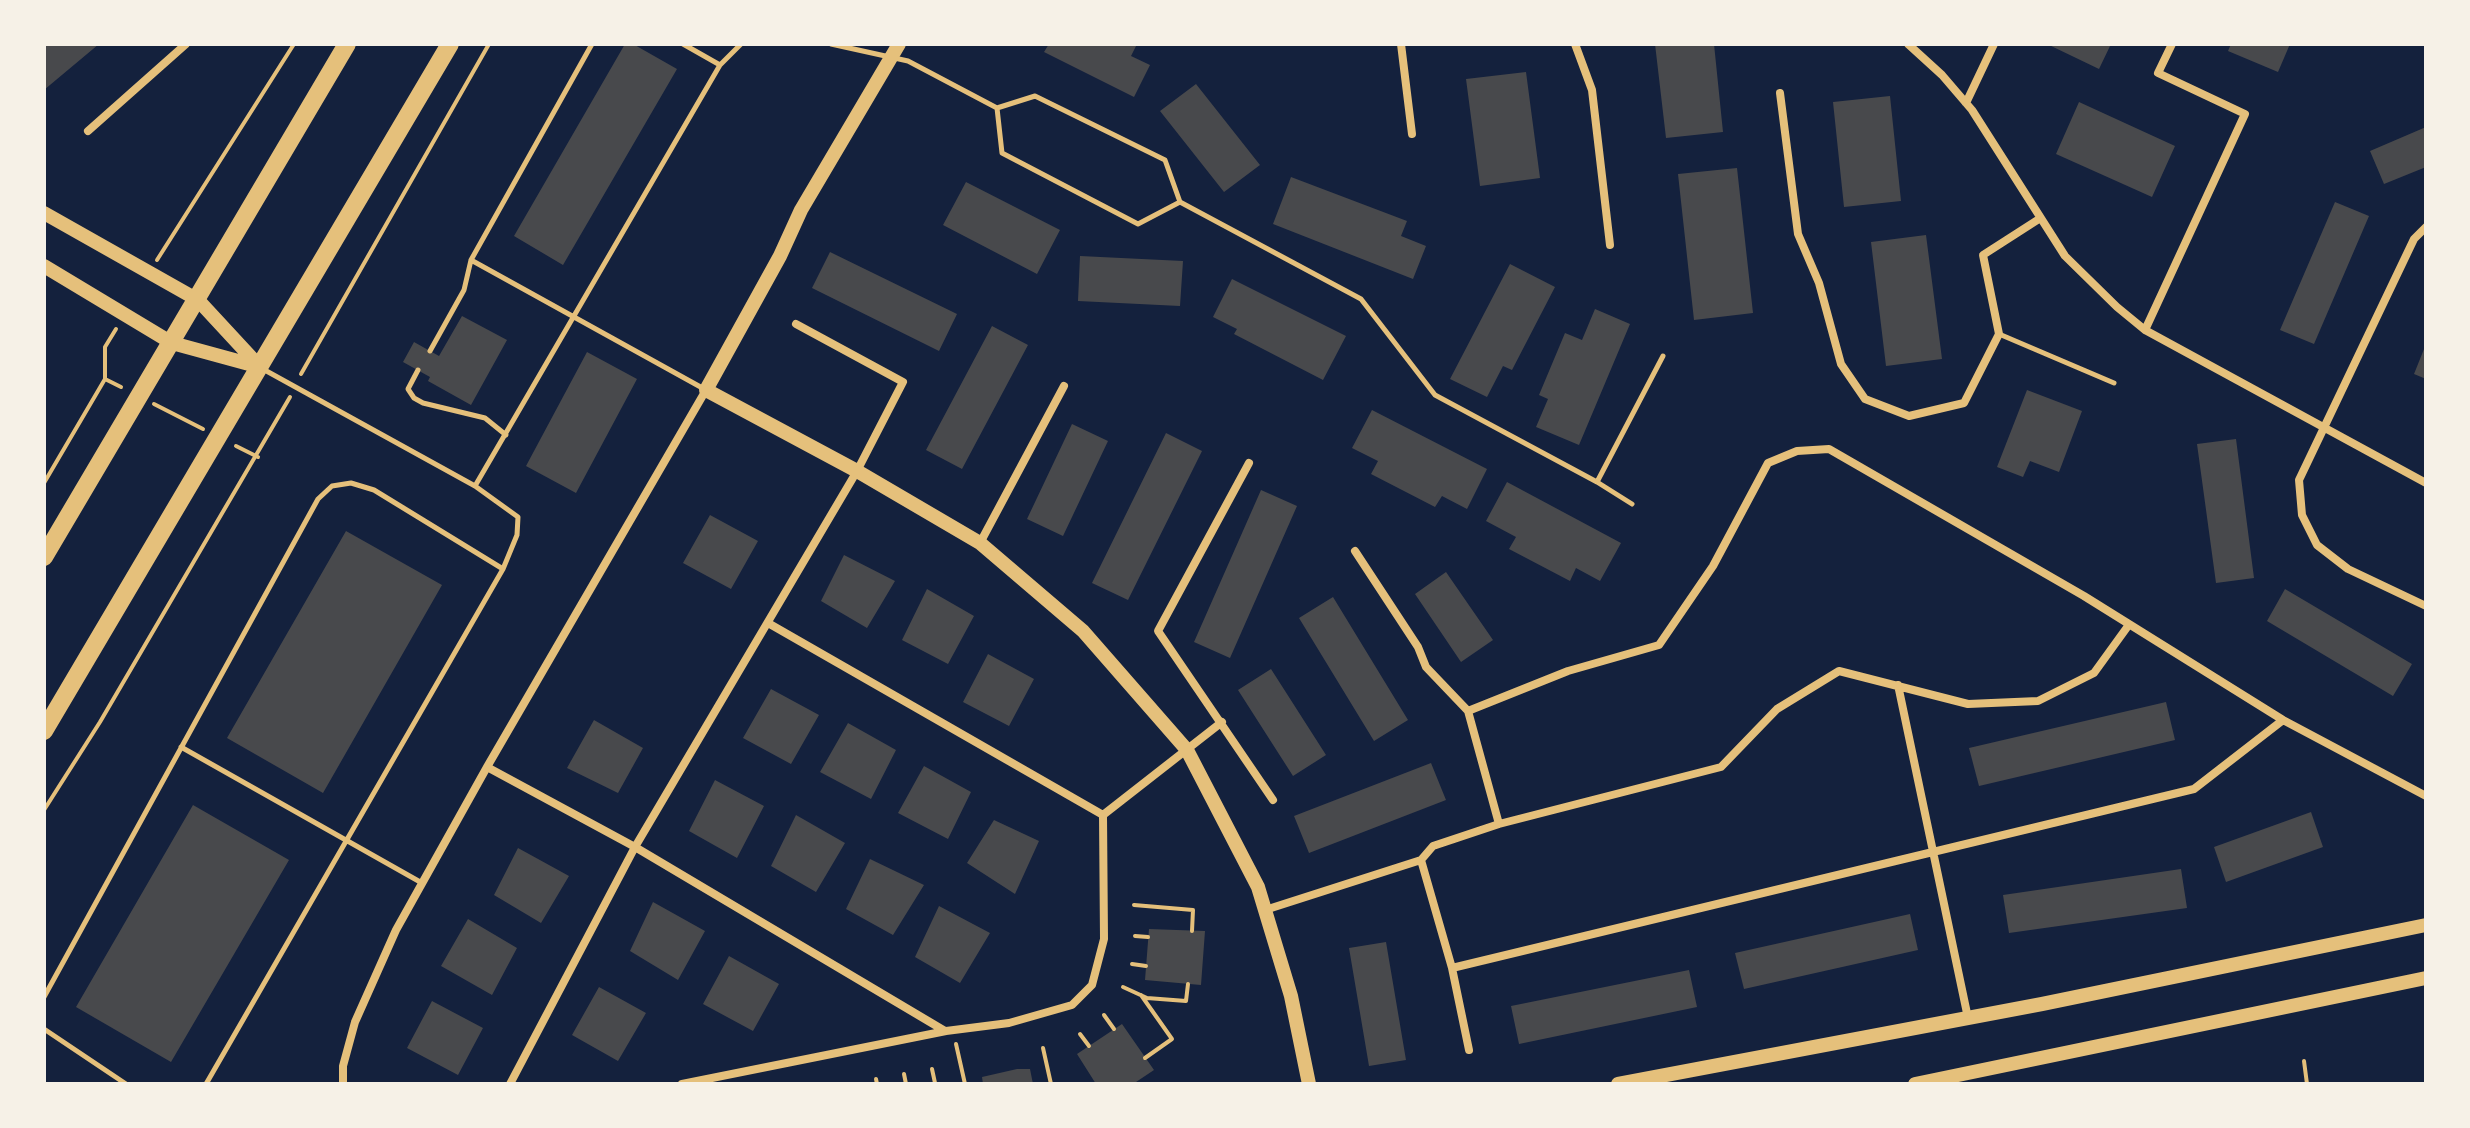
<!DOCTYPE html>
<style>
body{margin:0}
#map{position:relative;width:2470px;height:1128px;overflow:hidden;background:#14213d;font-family:Arial,sans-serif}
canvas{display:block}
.frame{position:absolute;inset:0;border:46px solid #f6f1e7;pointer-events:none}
</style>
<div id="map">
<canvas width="2470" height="1128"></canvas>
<div class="frame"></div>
</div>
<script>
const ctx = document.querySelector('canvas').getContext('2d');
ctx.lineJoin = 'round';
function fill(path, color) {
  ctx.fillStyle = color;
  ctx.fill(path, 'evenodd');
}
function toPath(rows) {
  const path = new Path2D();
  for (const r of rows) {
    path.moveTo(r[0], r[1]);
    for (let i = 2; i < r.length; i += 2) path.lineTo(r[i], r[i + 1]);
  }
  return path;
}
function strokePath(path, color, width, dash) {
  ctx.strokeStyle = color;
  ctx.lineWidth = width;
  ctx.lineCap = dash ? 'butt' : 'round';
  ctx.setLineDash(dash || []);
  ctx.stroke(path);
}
fill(toPath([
 [44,44,99,44,44,90],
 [625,44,633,44,677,69,563,265,514,236],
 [1049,44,1137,44,1131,56,1150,65,1134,97,1044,52],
 [1655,44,1714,44,1723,132,1666,138],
 [2047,44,2111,44,2099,69],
 [2231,44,2290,44,2278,72,2228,51],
 [1526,72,1540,178,1480,186,1466,79],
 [1196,84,1260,165,1224,192,1160,111],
 [1890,96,1901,201,1844,207,1833,102],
 [2079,102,2175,146,2152,197,2056,154],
 [2426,127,2426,167,2384,184,2370,151],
 [1737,168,1753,313,1694,320,1678,174],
 [1291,177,1407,221,1401,236,1426,246,1413,279,1273,224],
 [966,182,1060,230,1037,274,943,225],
 [2335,202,2369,216,2314,344,2280,330],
 [1926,235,1942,359,1886,366,1871,242],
 [830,252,957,314,939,351,812,288],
 [1080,256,1183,261,1180,306,1078,301],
 [1510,264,1555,287,1512,370,1503,366,1487,397,1450,379],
 [1232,279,1346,336,1323,380,1234,334,1237,329,1213,317],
 [1595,309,1630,324,1579,445,1536,427,1548,399,1539,395,1565,333,1582,340],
 [462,316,507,340,471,405,428,381,430,377,403,362,414,342,439,356],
 [992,326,1028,345,962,469,926,450],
 [2426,344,2426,379,2414,374],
 [587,352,637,379,576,493,526,466],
 [2027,390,2082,411,2059,472,2030,461,2023,477,1997,467],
 [1372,410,1487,469,1467,509,1442,496,1435,507,1371,474,1378,461,1352,448],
 [1072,424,1108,441,1063,536,1027,519],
 [1166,433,1202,451,1128,600,1092,583],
 [2236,439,2254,578,2216,583,2197,444],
 [1507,482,1621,543,1600,581,1576,568,1570,581,1509,549,1516,537,1486,521],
 [1261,490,1297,506,1230,658,1194,642],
 [710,515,758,541,731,589,683,563],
 [346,531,442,585,323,793,227,738],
 [844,555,895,581,867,628,821,601],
 [1446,572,1493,640,1461,662,1415,594],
 [927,589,974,616,948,664,902,640],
 [2285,589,2412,664,2393,696,2267,621],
 [1333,597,1408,720,1374,741,1299,618],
 [988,654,1034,679,1009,726,963,702],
 [1271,669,1326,755,1293,776,1238,690],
 [771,689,819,715,791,764,743,738],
 [2166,702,2175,740,1979,786,1969,748],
 [594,720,643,748,618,793,567,768],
 [848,723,896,750,871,799,820,772],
 [1431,763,1446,800,1309,853,1294,816],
 [924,766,971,792,948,839,898,813],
 [715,780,764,806,737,858,689,831],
 [193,805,289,860,171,1062,76,1007],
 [2311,812,2323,847,2226,882,2214,847],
 [796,815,845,843,816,892,771,866],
 [994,820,1039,841,1015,894,967,863],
 [518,848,569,876,541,923,494,895],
 [870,859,924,885,893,935,846,909],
 [2181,869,2187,908,2009,933,2003,895],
 [653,902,705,931,678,980,630,951],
 [939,906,990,933,960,983,915,957],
 [1910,914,1918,950,1744,989,1735,953],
 [468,919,517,948,492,995,441,966],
 [1149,929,1205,931,1201,985,1145,980],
 [1386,942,1406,1060,1369,1066,1349,948],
 [729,956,779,984,753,1031,703,1004],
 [1689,970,1697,1007,1519,1044,1511,1006],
 [599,987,646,1013,618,1061,572,1035],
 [432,1001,483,1028,458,1075,407,1048],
 [1122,1024,1154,1070,1133,1084,1096,1084,1077,1054],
 [1017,1069,1030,1069,1033,1084,983,1084,982,1077]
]), '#48494c');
strokePath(toPath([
 [157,260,294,44],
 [301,374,489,44],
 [105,379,121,387],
 [154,404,203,429],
 [236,446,258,457],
 [44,483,105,379,105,347,116,329],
 [44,810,100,722,290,397],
 [1134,905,1193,910,1192,931],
 [1135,936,1148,937],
 [1132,964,1146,966],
 [1123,987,1147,998,1186,1001,1188,984],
 [1141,995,1172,1039,1145,1058],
 [1104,1015,1114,1029],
 [1080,1034,1089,1046],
 [956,1044,965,1084],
 [1043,1048,1051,1084],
 [2304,1061,2307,1084],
 [932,1069,935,1083],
 [904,1074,906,1084],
 [876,1079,877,1084]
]), '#e5c07b', 4);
strokePath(toPath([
 [683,44,720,65],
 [831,44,908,61,997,108,1035,96,1165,160,1180,202,1361,299,1435,395,1597,482,1632,504],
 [997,108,1002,153,1138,224,1180,202],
 [471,260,706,390],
 [1999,334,2114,383],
 [430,351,464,290,471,260,592,44],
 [418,370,408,389,414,398,423,403,485,418,506,435],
 [1597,482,1663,356],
 [475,486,720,65,741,44],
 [181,747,422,883],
 [44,997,318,499,332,486,351,483,374,490,503,569],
 [44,1029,126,1084],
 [206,1084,503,569,517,535,518,517,475,486,261,368]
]), '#e5c07b', 5);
strokePath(toPath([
 [1401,44,1412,134],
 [1575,44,1592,90,1610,245],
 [1908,44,1942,75,1972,110,2065,256,2117,307,2145,330,2426,483],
 [1780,93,1798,234,1819,283,1841,364,1865,399,1909,416,1964,403,1999,334,1983,255,2039,219],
 [1966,103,1994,44],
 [88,131,186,44],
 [2426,227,2414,239,2299,480,2302,515,2317,545,2348,569,2426,606],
 [2145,330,2245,114,2158,73,2172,44],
 [1249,463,1158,631,1273,800],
 [980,543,1064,386],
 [1355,551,1418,647,1426,667,1468,711,1499,824],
 [768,623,1103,815],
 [1898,685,1968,1018],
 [1468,711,1568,671,1659,645,1713,566,1768,463,1797,451,1829,449,2084,596,2283,720,2426,796],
 [487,767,635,847,945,1031],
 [1421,860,1452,968,1469,1050],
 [1265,910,1421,860,1433,846,1499,824,1721,767,1777,709,1839,671,1968,704,2038,701,2094,673,2128,626],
 [1452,968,2194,789,2283,720],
 [343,1084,343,1066,355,1022,396,930,487,767,706,390],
 [510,1084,635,847,857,471,903,382,796,324],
 [682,1084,946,1031,1009,1023,1072,1005,1092,985,1104,939,1103,815,1222,722]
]), '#e5c07b', 8);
strokePath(toPath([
 [899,44,801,210,780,256,706,390,857,471,980,543,1083,631,1187,750,1258,887,1291,996,1309,1084],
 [44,213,198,300,260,367],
 [44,266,172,343,260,367]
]), '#e5c07b', 14);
strokePath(toPath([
 [1618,1084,2042,1004,2426,925],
 [1915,1084,2426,978]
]), '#e5c07b', 14);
strokePath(toPath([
 [44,557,347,44],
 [44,731,450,44]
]), '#e5c07b', 18);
</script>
